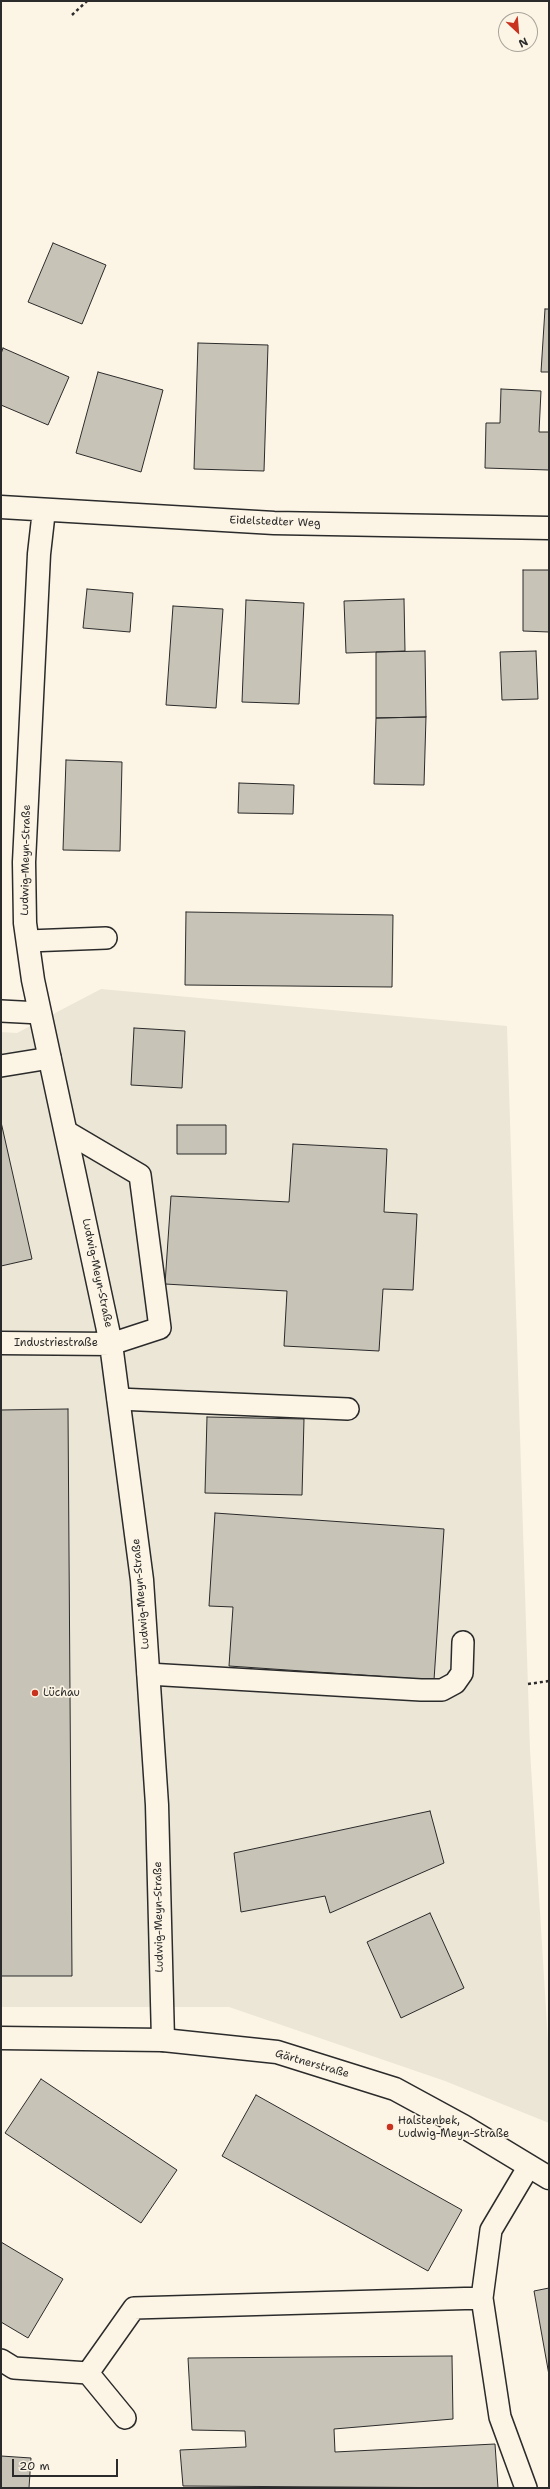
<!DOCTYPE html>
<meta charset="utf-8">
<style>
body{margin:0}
#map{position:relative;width:550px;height:2489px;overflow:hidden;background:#fcf5e5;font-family:"Shantell Sans",sans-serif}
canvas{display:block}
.frame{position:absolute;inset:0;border:2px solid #2b2b2b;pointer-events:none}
.north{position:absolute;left:498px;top:12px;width:40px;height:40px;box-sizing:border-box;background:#fcf5e5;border:1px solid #a8a49b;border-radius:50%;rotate:154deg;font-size:11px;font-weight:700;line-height:16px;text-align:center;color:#2b2b2b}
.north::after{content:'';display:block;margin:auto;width:14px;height:18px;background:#c8321e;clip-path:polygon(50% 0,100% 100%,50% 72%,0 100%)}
.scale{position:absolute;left:12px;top:2459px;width:106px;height:18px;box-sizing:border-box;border:2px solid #2b2b2b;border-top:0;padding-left:5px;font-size:12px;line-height:14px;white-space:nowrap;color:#2b2b2b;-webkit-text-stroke:3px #fcf5e5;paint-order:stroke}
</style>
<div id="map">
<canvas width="550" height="2489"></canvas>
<div class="frame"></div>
<div class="north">N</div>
<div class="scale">20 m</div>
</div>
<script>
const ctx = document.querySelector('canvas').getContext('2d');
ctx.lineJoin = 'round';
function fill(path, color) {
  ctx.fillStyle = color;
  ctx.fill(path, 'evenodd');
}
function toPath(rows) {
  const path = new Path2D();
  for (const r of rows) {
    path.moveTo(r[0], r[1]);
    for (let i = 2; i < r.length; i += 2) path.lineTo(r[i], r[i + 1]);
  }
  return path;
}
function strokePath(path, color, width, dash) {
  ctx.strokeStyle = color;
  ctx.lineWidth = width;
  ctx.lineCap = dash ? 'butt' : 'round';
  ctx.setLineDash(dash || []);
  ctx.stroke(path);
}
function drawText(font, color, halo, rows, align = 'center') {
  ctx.font = font + ' "Shantell Sans",sans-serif';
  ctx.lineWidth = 3.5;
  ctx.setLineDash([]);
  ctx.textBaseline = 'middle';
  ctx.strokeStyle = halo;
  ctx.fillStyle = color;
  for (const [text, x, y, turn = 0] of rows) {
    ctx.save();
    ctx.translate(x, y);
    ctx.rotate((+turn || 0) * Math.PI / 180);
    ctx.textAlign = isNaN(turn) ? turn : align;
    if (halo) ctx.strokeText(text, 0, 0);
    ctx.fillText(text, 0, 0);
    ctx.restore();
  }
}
fill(toPath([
 [101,989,507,1026,530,1750,549,2058,549,2123,445,2081,229,2007,1,2007,1,1032,17,1033]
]), '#ece6d7');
const building = toPath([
 [53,243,106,265,82,324,28,302,53,243],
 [545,309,549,309,549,372,541,372,545,309],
 [198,343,268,345,264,471,194,469,198,343],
 [3,348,69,377,48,425,1,405,1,354,3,348],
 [98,372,163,390,141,472,76,453,98,372],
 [501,389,541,391,539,432,549,432,549,470,485,468,486,423,500,423,501,389],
 [523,570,549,570,549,632,523,631,523,570],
 [87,589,133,593,130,632,83,628,87,589],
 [404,599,405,651,346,653,344,601,404,599],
 [246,600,304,603,299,704,242,702,246,600],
 [173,606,223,609,216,708,166,705,173,606],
 [425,651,426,717,376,718,376,652,425,651],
 [536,651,538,699,502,700,500,652,536,651],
 [426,717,424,785,374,784,376,718,426,717],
 [66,760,122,762,120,851,63,850,66,760],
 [239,783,294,785,293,814,238,813,239,783],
 [186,912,393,915,392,987,185,985,186,912],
 [134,1028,185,1031,182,1088,131,1085,134,1028],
 [1,1122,32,1259,1,1266,1,1122],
 [177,1125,226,1125,226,1154,177,1154,177,1125],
 [293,1144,387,1149,384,1212,417,1214,413,1290,383,1289,379,1351,284,1346,287,1291,165,1284,171,1196,289,1202,293,1144],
 [68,1409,72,1976,1,1976,1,1410,68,1409],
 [207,1417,304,1419,302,1495,205,1493,207,1417],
 [215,1513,444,1529,434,1680,229,1666,233,1607,209,1606,215,1513],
 [430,1811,444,1863,330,1913,325,1896,241,1912,234,1853,430,1811],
 [430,1913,464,1988,401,2018,367,1942,430,1913],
 [41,2079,177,2170,141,2223,5,2133,41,2079],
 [256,2095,462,2210,428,2271,222,2156,256,2095],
 [1,2242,63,2279,28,2338,1,2322,1,2242],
 [549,2288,549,2375,534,2291,549,2288],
 [452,2356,453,2419,334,2429,335,2452,495,2444,498,2488,183,2486,180,2450,246,2447,245,2431,192,2430,188,2358,452,2356],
 [1,2456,31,2458,29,2488,1,2488,1,2456]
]);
fill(building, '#c8c3b7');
strokePath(building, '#2b2b2b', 1);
const lane = toPath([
 [28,941,106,938],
 [1,1011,40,1013],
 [1,1066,50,1058],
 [67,1132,140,1175,160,1328,111,1344],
 [118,1399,348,1409],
 [148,1674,421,1690,442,1690,455,1683,462,1673,463,1642],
 [482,2298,500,2417,526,2488],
 [1,2360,14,2368,88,2373],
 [125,2418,88,2373,134,2308,482,2298,491,2230,529,2166]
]);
const street = toPath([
 [1,507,274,523,549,528],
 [44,510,39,554,24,862,25,923,33,980,111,1344,142,1580,157,1805,163,2040],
 [1,1343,111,1344]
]);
const secondary = toPath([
 [1,2038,163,2040,277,2052,395,2089,463,2126,549,2178]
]);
strokePath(lane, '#2b2b2b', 24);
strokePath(street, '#2b2b2b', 25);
strokePath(secondary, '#2b2b2b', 25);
strokePath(toPath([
 [72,15,87,1],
 [528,1684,549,1681]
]), '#2b2b2b', 2.5, [3, 3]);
strokePath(lane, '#fcf5e5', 21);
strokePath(street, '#fcf5e5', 22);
strokePath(secondary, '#fcf5e5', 22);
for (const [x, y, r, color] of [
 [35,1693,4,"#c8321e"],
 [390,2127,4,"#c8321e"]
]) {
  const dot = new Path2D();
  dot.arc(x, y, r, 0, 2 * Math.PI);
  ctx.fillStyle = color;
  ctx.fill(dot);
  strokePath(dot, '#fcf5e5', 1.5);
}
drawText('11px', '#2b2b2b', '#fcf5e5', [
 ["Eidelstedter Weg",275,522,2],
 ["Ludwig-Meyn-Straße",26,860,-89],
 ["Ludwig-Meyn-Straße",97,1273,78],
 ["Industriestraße",56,1343],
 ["Ludwig-Meyn-Straße",141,1594,-95],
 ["Ludwig-Meyn-Straße",159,1917,-91],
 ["Gärtnerstraße",312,2064,16]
]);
drawText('11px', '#2b2b2b', '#fcf5e5', [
 ["Lüchau",43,1693],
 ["Halstenbek,",398,2121],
 ["Ludwig-Meyn-Straße",398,2134]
], 'left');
</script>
